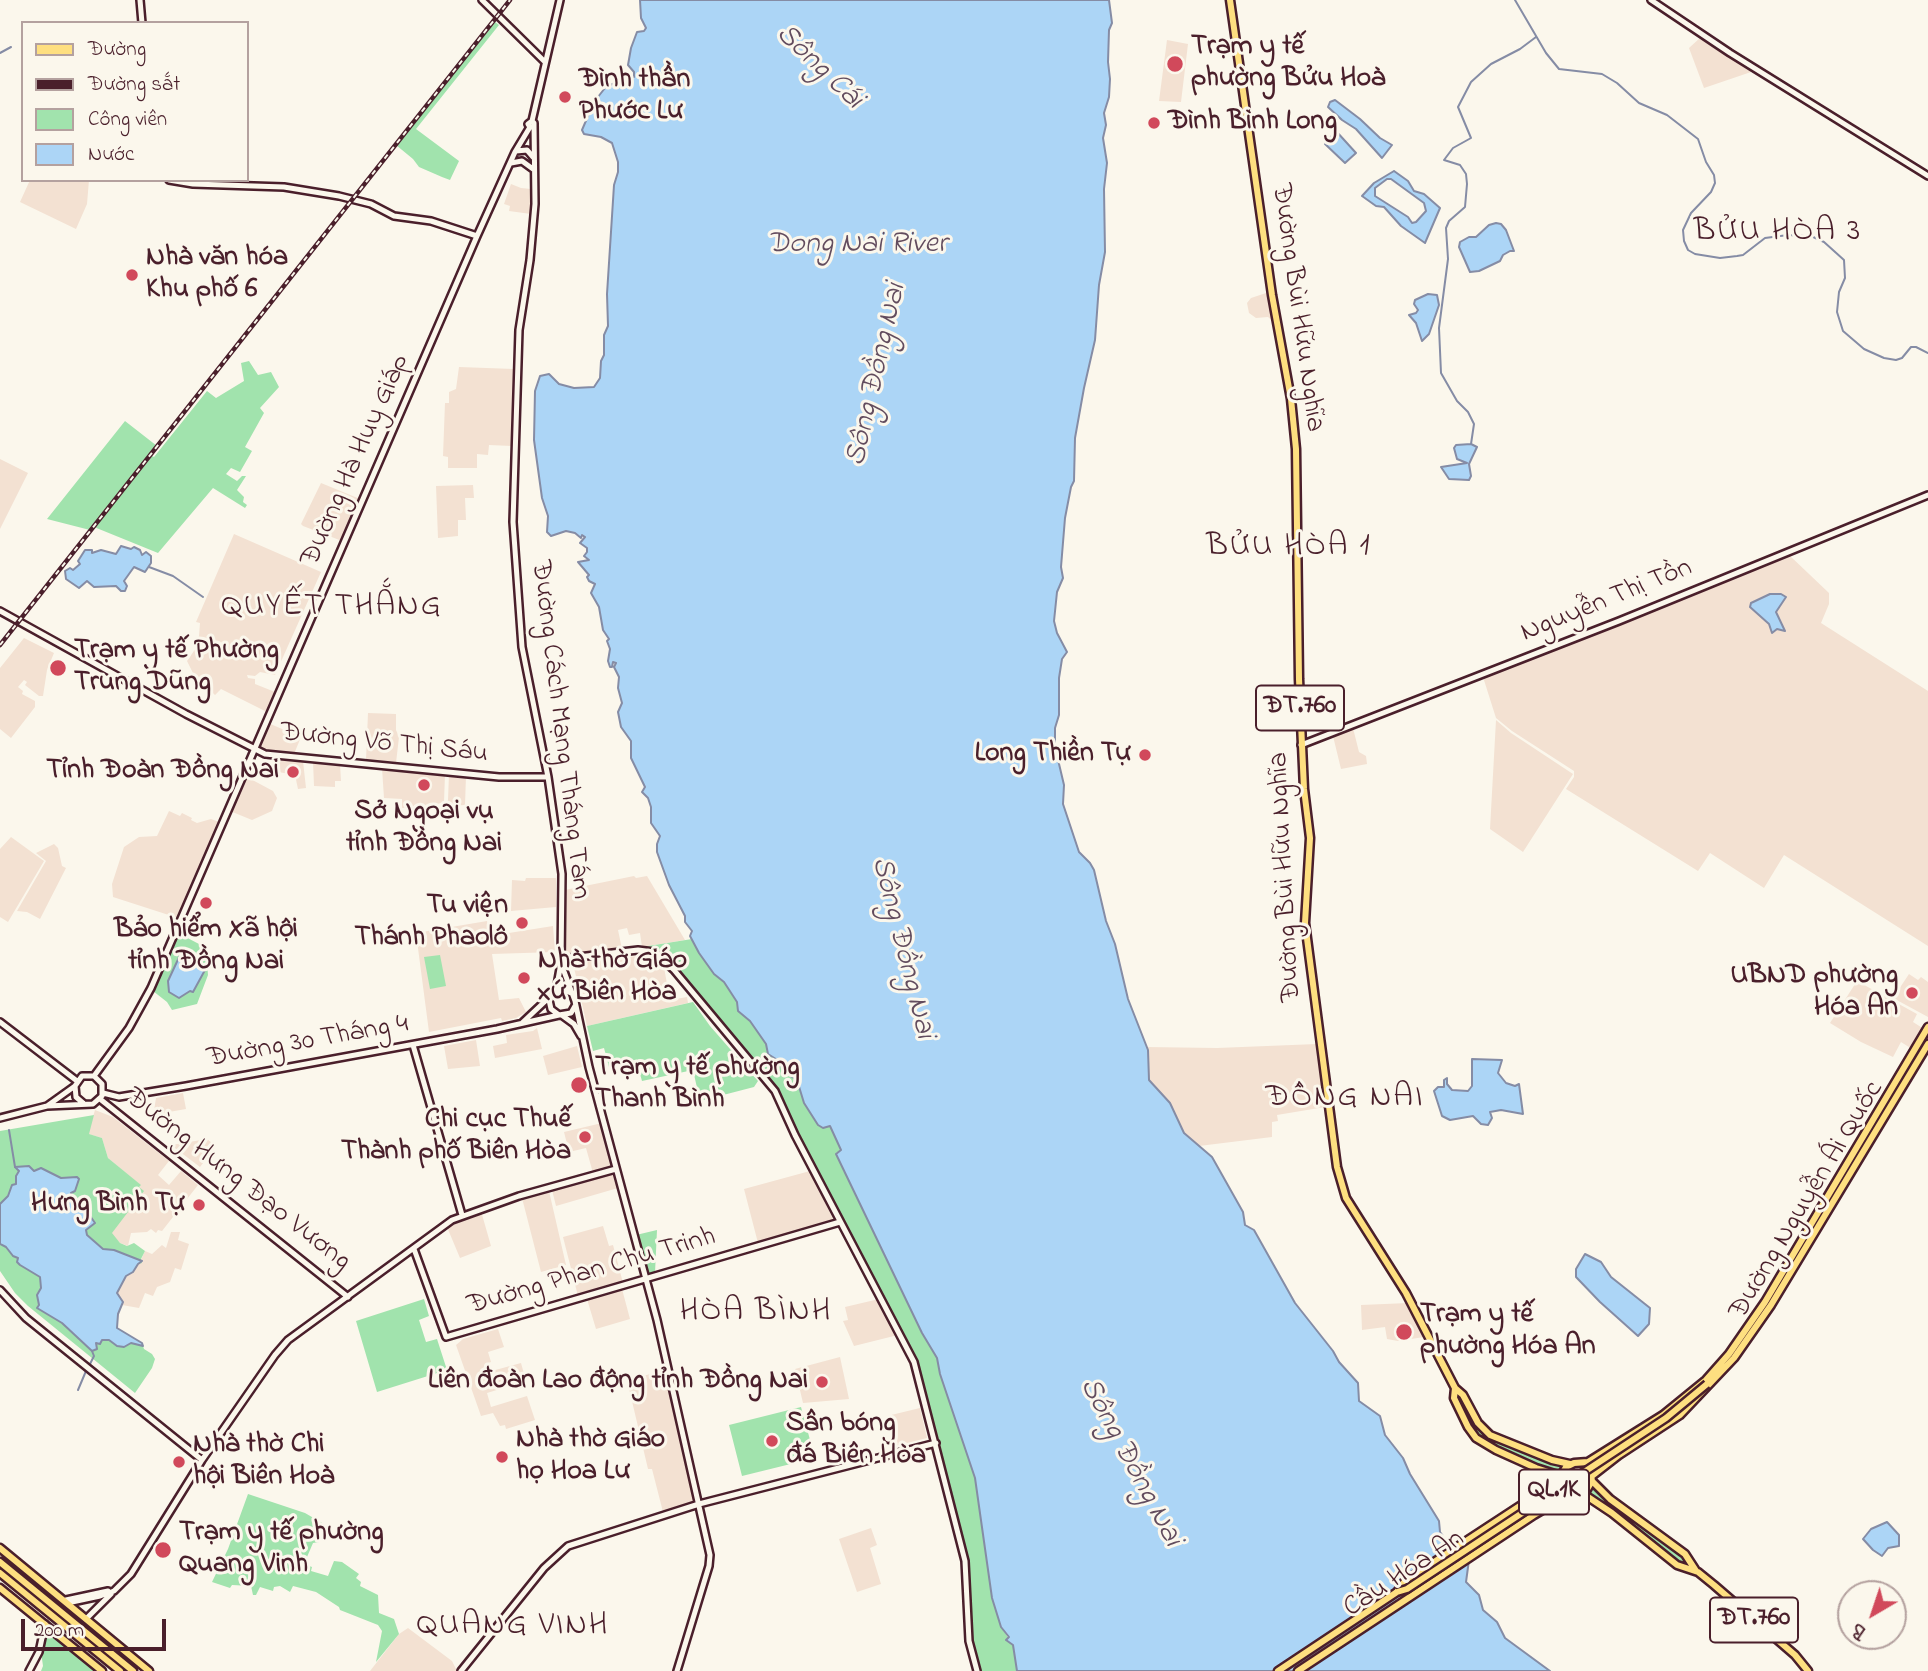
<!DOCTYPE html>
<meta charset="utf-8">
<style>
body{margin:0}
#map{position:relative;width:1928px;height:1671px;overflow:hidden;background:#fbf7ec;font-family:"Indie Flower",sans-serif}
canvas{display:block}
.legend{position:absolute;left:21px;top:21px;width:228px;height:161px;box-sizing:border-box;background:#fbf7ec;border:2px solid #b4a19f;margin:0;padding:9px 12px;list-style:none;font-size:21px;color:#4a1f2b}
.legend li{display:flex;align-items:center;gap:14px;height:35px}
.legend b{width:35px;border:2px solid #b4a19f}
.north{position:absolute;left:1837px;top:1580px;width:70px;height:70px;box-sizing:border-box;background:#fbf7ec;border:2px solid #b4a19f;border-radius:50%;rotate:219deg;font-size:19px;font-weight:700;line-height:28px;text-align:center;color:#4a1f2b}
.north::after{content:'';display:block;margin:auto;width:24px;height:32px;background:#d1495b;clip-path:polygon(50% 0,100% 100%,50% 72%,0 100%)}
.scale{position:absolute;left:21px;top:1619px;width:145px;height:32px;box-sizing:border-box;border:4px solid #4a1f2b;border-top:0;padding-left:9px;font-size:21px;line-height:24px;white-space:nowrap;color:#4a1f2b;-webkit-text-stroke:5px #fbf7ec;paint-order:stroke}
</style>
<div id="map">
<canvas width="1928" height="1671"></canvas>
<ul class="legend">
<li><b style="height:9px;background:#fedf80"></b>Đường</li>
<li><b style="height:9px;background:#4a1f2b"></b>Đường sắt</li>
<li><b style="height:19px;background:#a1e3ad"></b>Công viên</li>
<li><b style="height:19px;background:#acd5f6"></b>Nước</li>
</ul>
<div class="north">B</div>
<div class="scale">200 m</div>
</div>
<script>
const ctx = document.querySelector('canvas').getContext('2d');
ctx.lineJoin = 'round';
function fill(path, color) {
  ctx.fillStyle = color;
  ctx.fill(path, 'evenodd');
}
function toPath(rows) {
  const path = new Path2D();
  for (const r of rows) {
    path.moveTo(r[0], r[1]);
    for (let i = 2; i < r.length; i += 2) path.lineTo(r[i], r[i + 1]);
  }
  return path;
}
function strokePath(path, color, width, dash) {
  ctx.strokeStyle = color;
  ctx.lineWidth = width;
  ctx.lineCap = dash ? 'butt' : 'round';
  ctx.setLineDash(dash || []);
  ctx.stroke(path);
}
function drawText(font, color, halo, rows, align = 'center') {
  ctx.font = font + ' "Indie Flower",sans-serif';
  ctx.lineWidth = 6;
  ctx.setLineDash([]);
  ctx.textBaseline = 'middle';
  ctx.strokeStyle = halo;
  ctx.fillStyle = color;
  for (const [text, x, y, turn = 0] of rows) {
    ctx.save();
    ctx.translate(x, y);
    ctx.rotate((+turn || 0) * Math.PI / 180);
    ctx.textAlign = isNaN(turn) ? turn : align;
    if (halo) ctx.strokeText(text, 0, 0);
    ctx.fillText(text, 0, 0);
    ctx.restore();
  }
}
fill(toPath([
 [1701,37,1754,71,1704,88,1689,48],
 [1167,40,1188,44,1181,102,1159,101],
 [30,180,89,180,87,204,76,229,20,202],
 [511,184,521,188,531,189,531,214,509,211,510,206,504,204],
 [1269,292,1275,323,1268,317,1256,318,1249,313,1247,303,1251,298],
 [459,367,514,369,512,446,489,445,488,455,477,454,477,468,448,468,448,457,443,456,445,403,449,403,449,392,456,389],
 [0,459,28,473,0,529],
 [321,483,360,499,342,541,303,526,301,524],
 [473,485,474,498,465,498,466,520,458,520,458,536,438,538,436,486],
 [234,534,321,572,275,675,260,672,255,676,247,675,248,678,255,679,255,684,275,692,267,712,221,689,215,695,194,675,187,661,196,648,199,636,200,623,196,622],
 [1788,554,1829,593,1829,604,1821,623,1928,691,1928,946,1784,855,1764,888,1710,853,1698,871,1566,789,1574,777,1574,771,1512,731,1496,718,1483,677],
 [24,638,54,653,47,670,43,696,39,696,25,685,27,682,24,680,18,687,23,691,22,694,35,701,35,707,11,738,0,729,0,668],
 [368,713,396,714,396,730,399,737,396,763,366,760],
 [1496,720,1511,733,1573,774,1523,852,1490,829],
 [268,723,301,737,294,754,269,752,257,748],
 [1353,728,1359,752,1366,756,1367,764,1341,769,1333,736],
 [274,758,303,761,306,788,298,789,295,775,273,771],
 [313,761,340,764,341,781,335,781,335,787,314,786],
 [382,768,445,774,444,802,428,807,402,808,402,799,384,798],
 [449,774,466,776,465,805,445,806,448,800],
 [245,776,273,791,277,798,272,811,252,820,230,811],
 [169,811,180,816,182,813,192,818,191,820,197,823,211,819,219,822,178,918,113,897,112,884,124,847,139,837,157,836],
 [11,837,44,861,8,922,0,917,0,849],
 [54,844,58,848,62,866,66,868,40,919,27,912,17,911,46,861,36,853],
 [634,876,636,878,647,876,685,940,642,947,640,933,629,935,627,928,618,930,622,949,564,956,565,890],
 [526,878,556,878,556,907,511,911,512,880,525,881],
 [487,921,490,936,553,926,555,952,492,954,499,1000,519,998,526,1012,516,1018,502,1021,501,1018,429,1032,416,933],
 [648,955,663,962,670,1000,687,997,688,1003,587,1026,573,963],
 [1909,974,1918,980,1921,977,1928,982,1928,1017,1893,998],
 [1857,981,1917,1014,1913,1022,1924,1029,1912,1049,1901,1042,1893,1057,1861,1042,1830,1023],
 [537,1028,542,1049,495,1058,493,1046,507,1043,506,1035,533,1031],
 [476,1040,480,1066,448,1069,444,1046],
 [1317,1044,1325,1107,1277,1115,1278,1121,1272,1122,1272,1137,1199,1146,1184,1133,1170,1103,1152,1086,1147,1073,1146,1047,1217,1048],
 [577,1046,582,1067,548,1075,543,1056],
 [183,1093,186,1109,163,1113,153,1117,156,1098],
 [95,1110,113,1117,169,1161,158,1175,169,1185,181,1171,198,1185,162,1231,158,1230,156,1233,151,1229,147,1232,131,1233,128,1246,120,1243,111,1234,140,1185,108,1158,102,1138,88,1134],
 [602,1123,612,1167,593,1173,586,1148,569,1152,564,1132],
 [207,1139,216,1146,200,1167,171,1145],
 [810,1171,834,1221,758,1243,744,1189],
 [614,1173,618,1188,556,1206,552,1190],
 [549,1191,566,1265,541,1272,522,1198],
 [481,1211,491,1246,460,1258,447,1227],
 [603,1226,609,1246,613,1245,623,1283,578,1296,563,1237],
 [171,1232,180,1232,178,1240,189,1244,181,1270,175,1268,170,1282,157,1287,153,1296,145,1293,139,1308,122,1305,123,1301,117,1293,126,1276,138,1264,142,1262,141,1260,145,1251,152,1254,162,1245,166,1248],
 [622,1289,630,1319,596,1329,587,1299],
 [879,1299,898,1335,854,1346,843,1321,848,1320,845,1307],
 [1408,1303,1424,1337,1398,1341,1387,1339,1385,1327,1362,1330,1361,1305],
 [498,1329,504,1347,488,1352,491,1362,485,1364,488,1372,521,1363,526,1381,487,1393,491,1407,527,1396,535,1420,506,1429,505,1425,500,1426,493,1413,481,1416,456,1345,463,1339],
 [840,1357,849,1399,803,1403,795,1369],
 [666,1370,696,1502,663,1512,652,1469,648,1469,627,1380],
 [920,1408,927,1438,895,1446,887,1416],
 [871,1528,877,1545,870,1548,881,1584,857,1592,839,1539],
 [408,1628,452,1661,457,1671,370,1671,399,1634]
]), '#f3e1d2');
fill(toPath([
 [495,22,499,25,416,129,459,161,450,180,442,177,419,167,413,159,396,145],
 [249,361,258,375,271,372,279,387,260,408,264,413,245,447,252,451,240,472,231,468,226,474,237,481,242,476,246,476,237,490,244,497,243,502,247,505,245,508,213,488,158,553,94,527,90,530,47,519,125,421,157,446,150,455,154,457,207,391,216,398,244,381,241,363],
 [178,933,199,944,207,963,208,975,197,1004,172,1010,167,1002,153,991],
 [692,939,699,953,714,974,724,982,737,1003,738,1011,750,1021,766,1044,769,1054,779,1061,784,1072,797,1080,804,1103,818,1125,830,1126,841,1150,836,1153,922,1332,937,1358,940,1374,975,1478,992,1598,1001,1627,1013,1645,1017,1671,980,1671,975,1659,971,1640,968,1561,914,1352,815,1168,777,1089,666,958,653,948,642,947],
 [440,955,446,986,430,989,424,957],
 [693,1002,710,1026,758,1081,754,1087,700,1101,693,1070,642,1081,636,1060,609,1067,604,1048,593,1051,587,1026],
 [94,1115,89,1134,102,1138,108,1158,141,1185,139,1187,144,1191,112,1233,120,1243,127,1246,134,1243,145,1251,141,1259,142,1263,138,1264,133,1272,126,1276,117,1293,123,1302,118,1314,117,1328,142,1343,144,1349,152,1354,155,1359,152,1368,135,1393,28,1306,15,1293,0,1271,0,1131],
 [657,1230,655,1273,648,1275,636,1235],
 [424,1299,429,1316,419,1320,426,1342,437,1339,447,1370,377,1392,356,1321],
 [801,1407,815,1458,742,1476,729,1425],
 [1469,1424,1489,1437,1542,1461,1563,1466,1560,1472,1537,1466,1497,1448,1478,1436],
 [1593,1486,1608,1501,1683,1556,1690,1567,1678,1563,1614,1511,1588,1493],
 [248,1494,305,1513,324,1524,319,1542,313,1543,304,1564,312,1567,311,1571,328,1576,334,1561,342,1562,359,1574,356,1578,361,1582,360,1586,378,1595,379,1613,394,1619,399,1634,376,1662,382,1631,378,1625,340,1610,339,1607,316,1592,293,1586,290,1592,280,1586,274,1587,273,1591,260,1587,256,1595,253,1595,251,1586,232,1585,230,1588,212,1582,228,1549],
 [47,1629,98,1671,41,1671,43,1666,41,1652]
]), '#a1e3ad');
const water = toPath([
 [640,0,1109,0,1112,23,1109,30,1108,62,1110,79,1109,97,1104,113,1106,125,1103,138,1107,163,1104,189,1105,252,1099,285,1095,340,1084,388,1075,438,1074,481,1071,487,1065,518,1061,567,1063,578,1057,592,1054,621,1057,633,1067,652,1062,659,1059,678,1059,715,1055,728,1055,747,1064,785,1063,804,1079,852,1090,863,1094,870,1106,921,1115,944,1128,999,1148,1050,1149,1080,1170,1103,1184,1133,1212,1157,1243,1212,1245,1225,1254,1230,1295,1303,1333,1351,1339,1362,1358,1383,1359,1401,1380,1416,1385,1435,1403,1458,1410,1474,1439,1521,1440,1532,1443,1536,1446,1547,1455,1553,1465,1555,1469,1560,1466,1582,1479,1595,1483,1610,1497,1622,1505,1638,1550,1671,1017,1671,1013,1645,1006,1640,1009,1637,1001,1627,992,1598,975,1478,940,1374,937,1358,922,1333,836,1154,841,1150,830,1126,823,1128,818,1125,804,1103,797,1080,784,1072,779,1061,768,1054,766,1044,750,1021,738,1011,737,1002,724,982,714,974,699,953,690,936,692,931,685,922,685,916,669,885,657,852,657,844,660,836,651,823,651,807,648,798,642,792,645,787,631,758,631,741,621,727,618,712,622,703,618,688,619,677,614,667,616,663,613,662,612,667,610,667,608,661,610,649,607,641,609,639,603,630,599,607,591,593,595,584,589,581,587,577,589,575,578,562,589,560,584,556,587,552,587,548,580,543,585,537,582,535,581,538,575,533,566,531,551,536,547,532,548,516,542,498,534,440,535,391,540,376,549,374,559,384,574,388,594,387,600,378,601,361,604,355,604,335,608,326,607,294,614,185,618,172,618,162,612,143,601,137,584,134,582,130,594,102,605,88,626,77,634,77,634,72,628,65,631,48,637,32,644,31,646,28,641,18,640,0],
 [1335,100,1360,119,1380,138,1392,145,1382,158,1356,129,1342,120,1328,107,1330,102,1335,100],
 [1336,131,1356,153,1345,163,1325,144,1336,131],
 [1394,171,1408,181,1414,191,1424,194,1440,208,1425,243,1401,226,1384,207,1376,206,1362,196,1374,183,1394,171],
 [1387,179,1391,179,1424,203,1426,211,1416,222,1412,223,1408,217,1375,196,1375,188,1387,179],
 [1496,223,1501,224,1506,230,1514,251,1510,251,1503,255,1500,261,1479,271,1470,272,1459,247,1460,242,1469,237,1476,237,1489,225,1496,223],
 [1428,294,1437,295,1439,305,1429,334,1422,341,1416,323,1409,315,1416,313,1418,310,1414,304,1415,300,1428,294],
 [1471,444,1477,447,1469,464,1471,476,1469,480,1449,479,1441,467,1467,463,1457,459,1454,448,1456,445,1471,444],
 [121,546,131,549,134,547,140,550,142,555,146,552,151,556,151,563,145,572,134,567,124,581,127,586,125,591,121,591,116,586,94,587,87,581,79,588,66,579,65,571,70,568,73,570,80,564,78,561,85,550,92,550,92,553,101,550,116,554,121,546],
 [1770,594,1781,594,1786,597,1776,612,1785,631,1777,629,1772,633,1769,624,1750,607,1751,603,1770,594],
 [181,953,186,956,194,953,196,963,205,970,193,992,190,991,179,998,169,992,168,981,181,953],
 [1472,1059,1502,1060,1498,1073,1506,1083,1515,1086,1519,1084,1523,1114,1501,1110,1490,1112,1492,1118,1488,1125,1481,1124,1473,1116,1450,1120,1442,1116,1434,1091,1438,1087,1444,1087,1444,1080,1447,1078,1447,1084,1452,1090,1468,1091,1472,1086,1472,1059],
 [29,1166,34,1171,41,1168,61,1178,77,1177,79,1179,75,1191,71,1193,72,1200,81,1210,88,1213,95,1223,86,1230,87,1235,103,1249,114,1250,142,1261,138,1264,133,1272,126,1276,117,1293,123,1302,118,1314,117,1328,142,1343,143,1346,131,1343,124,1347,117,1346,109,1340,102,1340,100,1344,96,1343,97,1349,92,1351,62,1323,37,1308,39,1305,37,1295,41,1288,40,1277,20,1265,17,1262,18,1258,13,1256,6,1247,0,1244,0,1204,8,1196,12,1185,16,1184,16,1176,19,1171,15,1167,29,1166],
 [1585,1254,1601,1262,1611,1277,1650,1308,1649,1324,1638,1336,1600,1302,1576,1277,1576,1269,1585,1254],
 [1887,1522,1899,1535,1899,1546,1888,1548,1882,1556,1873,1550,1863,1539,1871,1529,1887,1522]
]);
fill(water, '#acd5f6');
strokePath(water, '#858ca5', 2);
strokePath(toPath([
 [1515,0,1546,53,1559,69,1602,74,1617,83,1639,103,1667,115,1698,139,1706,162,1714,175,1715,183,1711,192,1691,213,1683,230,1684,241,1688,250,1695,254,1720,258,1737,256,1743,255,1765,238,1788,235,1811,236,1824,242,1844,260,1845,278,1839,292,1837,312,1843,331,1864,349,1884,358,1896,360,1902,358,1911,347,1916,347,1928,353],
 [0,53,11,47],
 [1471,444,1474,424,1468,412,1457,401,1441,373,1439,328,1448,259,1446,228,1449,221,1465,207,1467,184,1466,174,1460,165,1444,160,1453,148,1471,138,1458,107,1471,82,1491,64,1520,49,1536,37],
 [149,567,173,576,203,597],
 [9,1130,15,1167],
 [89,1366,94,1356,92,1351],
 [78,1390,86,1371]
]), '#858ca5', 2);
const secondary = toPath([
 [140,0,142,23],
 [482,0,544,61],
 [1651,0,1730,53,1928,176],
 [532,121,534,123,535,204,530,260,519,330,513,522,522,647,548,777,562,874,561,963,556,991],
 [516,151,527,150,533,157],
 [511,163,522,161,533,169],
 [169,180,193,184,284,187,339,196,371,204,394,216,431,221,477,236],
 [0,611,186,714,265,754,499,777,548,777],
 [1301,745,1619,621,1928,495],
 [561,959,638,950,654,952,674,970,775,1091,795,1135,914,1362,965,1561,969,1641,977,1671],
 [562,966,575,1001,589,1067,657,1320,710,1555,709,1566,677,1671],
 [549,1000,551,1009,559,1015,571,1013,575,1006],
 [563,1016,574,1024,581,1036],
 [0,1022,77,1081],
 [522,1023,556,991,564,990,571,993],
 [413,1045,462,1215],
 [94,1076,129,1028,151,988,477,236,515,152,530,127,528,124,532,121,560,0],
 [75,1086,76,1097,83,1103],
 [103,1093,119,1097,186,1086,497,1029,559,1015],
 [100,1099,348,1297],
 [0,1118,47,1106,93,1104,102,1096,102,1084,94,1076,82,1076,75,1086,47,1106],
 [414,1249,446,1337,840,1222],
 [0,1290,26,1318,202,1460],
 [66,1600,108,1591],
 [65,1601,72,1602,100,1596,114,1591,131,1574,202,1460,275,1355,288,1340,452,1220,519,1196,616,1169],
 [86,1619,111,1594],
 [29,1671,39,1652,45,1624],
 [461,1671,544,1568,568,1546,699,1504,936,1443]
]);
const primary = toPath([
 [1230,0,1272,295,1291,399,1296,449,1299,679,1304,789,1310,838,1305,923,1337,1167,1346,1198,1406,1293,1455,1388,1463,1395,1478,1423,1490,1435,1552,1460,1570,1464],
 [1455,1388,1454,1398,1468,1427,1476,1438,1496,1450,1536,1468,1561,1476],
 [1536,1468,1540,1482,1539,1495],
 [1592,1476,1619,1455,1680,1415,1734,1358,1771,1305,1928,1044],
 [1592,1481,1610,1499,1685,1554,1696,1571],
 [1582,1493,1612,1513,1677,1565,1698,1572,1714,1585,1795,1655,1808,1671],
 [1575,1494,1568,1491,1562,1482,1561,1476,1566,1467,1574,1463,1588,1462,1663,1415,1706,1380,1729,1354,1765,1302,1928,1027],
 [0,1548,149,1671],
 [0,1562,133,1671],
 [0,1573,120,1671],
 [0,1588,102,1671],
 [1278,1671,1397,1592,1405,1581,1561,1479],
 [1298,1671,1534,1515,1563,1498,1586,1491,1592,1481,1591,1475]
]);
strokePath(secondary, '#4a1f2b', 10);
strokePath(primary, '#4a1f2b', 11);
strokePath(secondary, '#fbf7ec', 5);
strokePath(primary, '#fedf80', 6);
const rail = toPath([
 [0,645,510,0]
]);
strokePath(rail, '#4a1f2b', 4.5);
strokePath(rail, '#fbf7ec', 2, [5]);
const primaryBridge = toPath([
 [1397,1592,1407,1589,1666,1418,1707,1384]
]);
strokePath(primaryBridge, '#4a1f2b', 11, []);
strokePath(primaryBridge, '#fedf80', 6);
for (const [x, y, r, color] of [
 [1175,64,9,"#d1495b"],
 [565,97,7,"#d1495b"],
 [1154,123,7,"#d1495b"],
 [132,275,7,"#d1495b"],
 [58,668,9,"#d1495b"],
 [1145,755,7,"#d1495b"],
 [293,772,7,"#d1495b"],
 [424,785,7,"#d1495b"],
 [206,903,7,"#d1495b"],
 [522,923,7,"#d1495b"],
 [524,978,7,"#d1495b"],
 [1912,993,7,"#d1495b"],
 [579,1085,9,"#d1495b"],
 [585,1137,7,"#d1495b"],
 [199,1205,7,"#d1495b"],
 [1404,1332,9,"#d1495b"],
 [822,1382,7,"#d1495b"],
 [772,1441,7,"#d1495b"],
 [502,1457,7,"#d1495b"],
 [179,1462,7,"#d1495b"],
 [163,1550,9,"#d1495b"]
]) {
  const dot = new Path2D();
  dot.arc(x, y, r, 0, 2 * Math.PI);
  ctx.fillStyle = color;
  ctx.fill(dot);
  strokePath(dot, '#fbf7ec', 2.5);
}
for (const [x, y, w] of [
 [1300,708,88],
 [1554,1492,70],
 [1754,1620,88]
]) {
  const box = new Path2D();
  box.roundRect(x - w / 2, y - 22.5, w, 45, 5);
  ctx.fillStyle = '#fbf7ec';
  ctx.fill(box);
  strokePath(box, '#4a1f2b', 2);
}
drawText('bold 26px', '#4a1f2b', null, [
 ["ĐT.760",1300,708],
 ["QL.1K",1554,1492],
 ["ĐT.760",1754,1620]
]);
drawText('bold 28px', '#4a1f2b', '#fbf7ec', [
 ["Trạm y tế",1191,48],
 ["phường Bửu Hoà",1191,80],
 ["Đình thần",579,81],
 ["Phước Lư",579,113],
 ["Đình Bình Long",1168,123],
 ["Nhà văn hóa",146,259],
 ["Khu phố 6",146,291],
 ["Trạm y tế Phường",74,652],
 ["Trung Dũng",74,684],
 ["Long Thiền Tự",1131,755,"right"],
 ["Tỉnh Đoàn Đồng Nai",279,772,"right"],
 ["Sở Ngoại vụ",424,813,"center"],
 ["tỉnh Đồng Nai",424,845,"center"],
 ["Tu viện",508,907,"right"],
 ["Thánh Phaolô",508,939,"right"],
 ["Bảo hiểm Xã hội",206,931,"center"],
 ["tỉnh Đồng Nai",206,963,"center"],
 ["Nhà thờ Giáo",538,962],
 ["xứ Biên Hòa",538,994],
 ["UBND phường",1898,977,"right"],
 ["Hóa An",1898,1009,"right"],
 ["Trạm y tế phường",595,1069],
 ["Thanh Bình",595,1101],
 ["Chi cục Thuế",571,1121,"right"],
 ["Thành phố Biên Hòa",571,1153,"right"],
 ["Hưng Bình Tự",185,1205,"right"],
 ["Trạm y tế",1420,1316],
 ["phường Hóa An",1420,1348],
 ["Liên đoàn Lao động tỉnh Đồng Nai",808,1382,"right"],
 ["Sân bóng",786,1425],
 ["đá Biên Hòa",786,1457],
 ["Nhà thờ Giáo",516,1441],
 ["họ Hoa Lư",516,1473],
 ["Nhà thờ Chi",193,1446],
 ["hội Biên Hoà",193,1478],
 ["Trạm y tế phường",179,1534],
 ["Quang Vinh",179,1566]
], 'left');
drawText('28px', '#4a1f2b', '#fbf7ec', [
 ["Đường Bùi Hữu Nghĩa",1296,308,82],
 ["Đường Hà Huy Giáp",357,461,-66],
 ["Nguyễn Thị Tồn",1607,602,-22],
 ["Đường Cách Mạng Tháng Tám",559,730,83],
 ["Đường Võ Thị Sáu",384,745,6],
 ["Đường Bùi Hữu Nghĩa",1287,877,-93],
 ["Đường 30 Tháng 4",308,1043,-10],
 ["Đường Hưng Đạo Vương",237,1181,38],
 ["Đường Nguyễn Ái Quốc",1808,1201,-59],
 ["Đường Phan Chu Trinh",592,1273,-16],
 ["Cầu Hóa An",1405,1575,-33]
]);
drawText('italic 30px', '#624c5e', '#fbf7ec', [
 ["Sông Cái",818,68,44],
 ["Dong Nai River",857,246],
 ["Sông Đồng Nai",878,375,-77],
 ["Sông Đồng Nai",901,948,76],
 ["Sông Đồng Nai",1129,1463,62]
]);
ctx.letterSpacing = '2px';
drawText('32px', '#4a1f2b', '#fbf7ec', [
 ["BỬU HÒA 3",1778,234],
 ["BỬU HÒA 1",1289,549],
 ["QUYẾT THẮNG",332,609],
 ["ĐỒNG NAI",1345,1100],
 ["HÒA BÌNH",756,1314],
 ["QUANG VINH",513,1628]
]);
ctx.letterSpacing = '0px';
</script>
